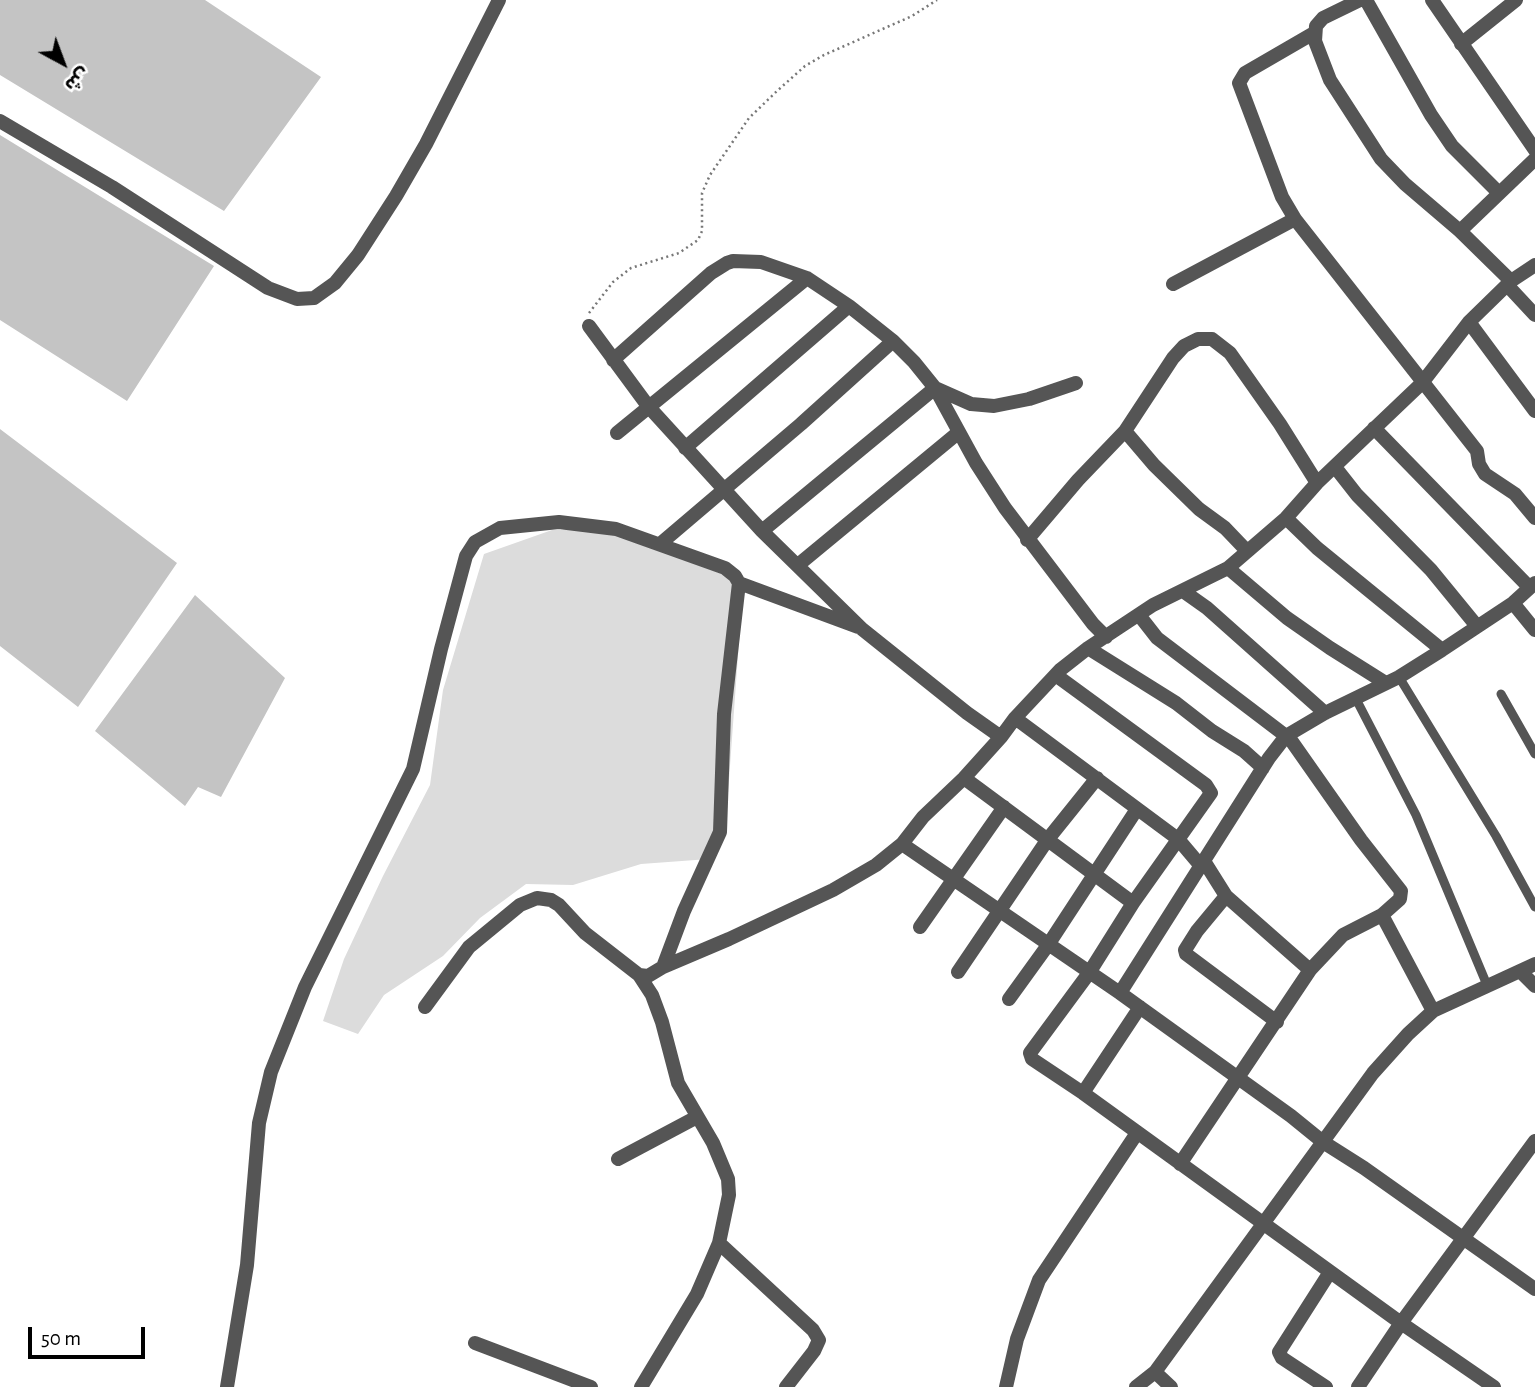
<!DOCTYPE html>
<meta charset="utf-8">
<style>
body{margin:0}
#map{position:relative;width:1535px;height:1387px;overflow:hidden;background:#fff;font-family:"Alegreya Sans","Noto Sans Arabic",sans-serif}
canvas{display:block}
.north{position:absolute;left:28px;top:28px;width:70px;height:70px;-webkit-text-stroke:5px #fff;paint-order:stroke;rotate:139deg;font-size:19px;font-weight:700;line-height:28px;text-align:center;color:#000}
.north::after{content:'';display:block;margin:auto;width:24px;height:32px;background:#000;clip-path:polygon(50% 0,100% 100%,50% 72%,0 100%)}
.scale{position:absolute;left:28px;top:1327px;width:117px;height:32px;box-sizing:border-box;border:4px solid #000;border-top:0;padding-left:9px;font-size:21px;line-height:24px;white-space:nowrap;color:#000;-webkit-text-stroke:5px #fff;paint-order:stroke}
</style>
<div id="map">
<canvas width="1535" height="1387"></canvas>
<div class="north">ش</div>
<div class="scale">50 m</div>
</div>
<script>
const ctx = document.querySelector('canvas').getContext('2d');
ctx.lineJoin = 'round';
function fill(path, color) {
  ctx.fillStyle = color;
  ctx.fill(path, 'evenodd');
}
function toPath(rows) {
  const path = new Path2D();
  for (const r of rows) {
    path.moveTo(r[0], r[1]);
    for (let i = 2; i < r.length; i += 2) path.lineTo(r[i], r[i + 1]);
  }
  return path;
}
function strokePath(path, color, width, dash) {
  ctx.strokeStyle = color;
  ctx.lineWidth = width;
  ctx.lineCap = dash ? 'butt' : 'round';
  ctx.setLineDash(dash || []);
  ctx.stroke(path);
}
fill(toPath([
 [601,529,733,578,742,600,725,835,709,859,641,864,573,885,526,884,480,918,443,956,384,995,358,1034,323,1021,344,959,383,876,430,785,443,690,484,554,552,530]
]), '#dcdcdc');
fill(toPath([
 [0,0,205,0,321,77,224,211,0,75],
 [0,135,214,266,127,401,0,320],
 [0,429,177,563,78,707,0,646],
 [195,595,285,678,221,797,198,787,185,806,95,731]
]), '#c4c4c4');
strokePath(toPath([
 [589,313,613,282,631,268,679,253,698,240,702,231,702,193,710,175,749,118,777,91,805,66,824,55,912,16,937,0]
]), '#777', 2.5, [2, 3.5]);
strokePath(toPath([
 [1399,677,1496,836,1535,907],
 [1501,694,1535,754],
 [1356,699,1416,815,1487,985]
]), '#555', 9);
strokePath(toPath([
 [1360,0,1323,18,1316,26,1315,41,1330,80,1381,159,1405,184,1460,231,1511,281],
 [1366,0,1431,115,1452,146,1499,193],
 [1432,0,1535,150],
 [1314,33,1245,73,1239,83,1282,197,1295,219,1477,451,1479,464,1485,474,1515,494,1535,518],
 [1461,44,1516,0],
 [0,121,112,187,268,288,297,299,314,298,335,283,358,255,396,196,426,144,499,0],
 [1460,231,1535,159],
 [1173,284,1295,219],
 [1508,286,1535,315],
 [1469,322,1535,411],
 [589,326,648,406,762,531,862,629,967,713,1001,737],
 [613,360,711,273,727,263,733,261,761,262,807,278,849,306,893,341,914,362,935,388,976,463,1005,508,1093,624,1106,637],
 [1374,428,1529,587],
 [1125,431,1154,465,1199,509,1225,528,1247,551],
 [617,433,807,278],
 [685,448,849,306],
 [1335,467,1357,495,1431,570,1476,625],
 [1286,518,1317,548,1442,650],
 [762,531,935,388,971,404,994,406,1029,399,1076,383],
 [1027,540,1078,480,1125,431,1173,358,1184,346,1198,339,1212,339,1230,353,1280,424,1317,483],
 [660,544,801,424,893,341],
 [798,565,959,432],
 [1228,568,1287,618,1330,648,1384,682],
 [739,583,858,627],
 [1183,591,1207,608,1325,713],
 [1513,603,1535,630],
 [1139,615,1157,638,1286,736],
 [1088,648,1176,703,1212,731,1244,751,1263,768],
 [1057,676,1206,785,1211,793,1133,903,1089,973,1030,1053,1032,1059,1083,1093,1401,1323,1494,1387],
 [1015,718,1178,839,1200,865],
 [1288,736,1361,840,1401,891,1400,899,1382,915,1433,1011],
 [964,778,1133,903],
 [902,844,1120,993,1291,1116,1323,1142,1364,1168,1535,1289],
 [1226,896,1197,931,1185,950,1186,954,1277,1022],
 [920,927,1004,807],
 [1310,970,1343,935,1382,915],
 [1520,971,1535,986],
 [958,972,1048,839,1097,778],
 [639,975,648,976,663,967,729,939,833,890,876,865,902,844,923,817,964,778,1001,737,1015,718,1060,670,1088,648,1153,605,1228,568,1286,518,1317,483,1422,383,1469,322,1511,281,1535,265],
 [1120,993,1269,758,1286,736,1325,713,1399,677,1442,650,1513,603,1535,583],
 [1009,999,1048,945,1137,809],
 [425,1007,469,947,520,905,537,898,551,900,559,905,585,933,639,975,652,995,662,1022,678,1083,713,1143,728,1179,729,1195,719,1243,697,1294,641,1387],
 [1083,1093,1140,1007],
 [618,1159,697,1117],
 [1180,1164,1310,970,1226,896,1204,861],
 [719,1243,813,1330,819,1340,814,1351,786,1387],
 [475,1343,591,1387],
 [1155,1372,1373,1073,1408,1034,1433,1011,1535,964],
 [227,1387,247,1265,259,1123,271,1072,305,987,413,769,441,649,466,556,475,542,500,528,559,522,616,529,725,568,735,576,739,583,724,714,720,832,684,911,663,967],
 [1006,1387,1017,1339,1039,1280,1137,1133],
 [1136,1387,1155,1372,1171,1387],
 [1326,1387,1282,1358,1279,1352,1330,1272],
 [1358,1387,1401,1323,1535,1141]
]), '#555', 14);
</script>
